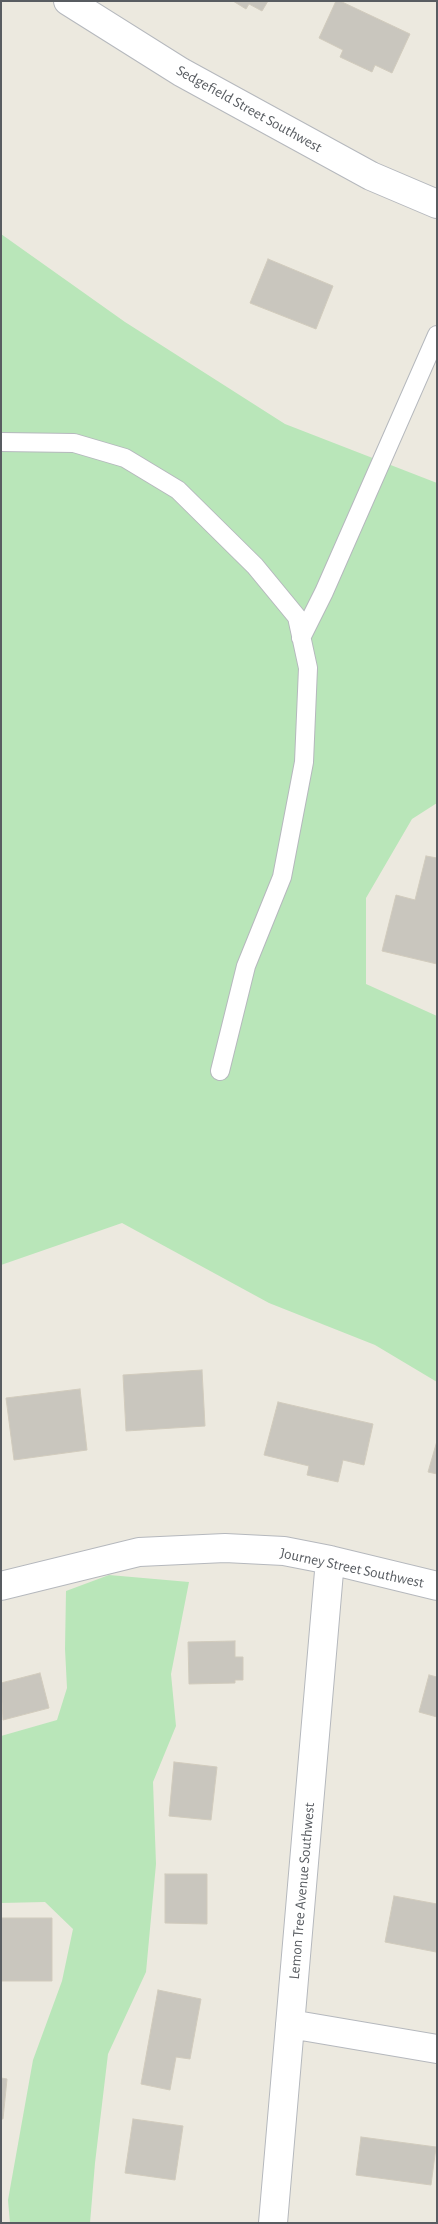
<!DOCTYPE html>
<style>
body{margin:0}
#map{position:relative;width:438px;height:2224px;overflow:hidden;background:#ece9df;font-family:"Alegreya Sans",sans-serif}
canvas{display:block}
.frame{position:absolute;inset:0;border:2px solid #585c61;pointer-events:none}
</style>
<div id="map">
<canvas width="438" height="2224"></canvas>
<div class="frame"></div>
</div>
<script>
const ctx = document.querySelector('canvas').getContext('2d');
ctx.lineJoin = 'round';
function fill(path, color) {
  ctx.fillStyle = color;
  ctx.fill(path, 'evenodd');
}
function toPath(rows) {
  const path = new Path2D();
  for (const r of rows) {
    path.moveTo(r[0], r[1]);
    for (let i = 2; i < r.length; i += 2) path.lineTo(r[i], r[i + 1]);
  }
  return path;
}
function strokePath(path, color, width, dash) {
  ctx.strokeStyle = color;
  ctx.lineWidth = width;
  ctx.lineCap = dash ? 'butt' : 'round';
  ctx.setLineDash(dash || []);
  ctx.stroke(path);
}
function drawText(font, color, halo, rows, align = 'center') {
  ctx.font = font + ' "Alegreya Sans",sans-serif';
  ctx.lineWidth = 4;
  ctx.setLineDash([]);
  ctx.textBaseline = 'middle';
  ctx.strokeStyle = halo;
  ctx.fillStyle = color;
  for (const [text, x, y, turn = 0] of rows) {
    ctx.save();
    ctx.translate(x, y);
    ctx.rotate((+turn || 0) * Math.PI / 180);
    ctx.textAlign = isNaN(turn) ? turn : align;
    if (halo) ctx.strokeText(text, 0, 0);
    ctx.fillText(text, 0, 0);
    ctx.restore();
  }
}
fill(toPath([
 [1,234,125,322,285,424,437,483,437,803,412,819,366,898,366,984,437,1016,437,1382,375,1345,269,1303,122,1223,1,1265],
 [109,1575,189,1582,171,1674,176,1726,153,1782,156,1864,146,1972,108,2054,95,2163,90,2223,10,2223,8,2200,33,2060,62,1981,73,1929,45,1902,1,1903,1,1736,57,1720,67,1688,65,1649,66,1591]
]), '#b9e6b9');
const building = toPath([
 [233,1,268,1,262,11,249,4,246,9,233,1],
 [336,1,340,1,410,34,392,73,375,65,372,72,340,57,343,50,319,38,336,1],
 [268,259,333,286,316,329,250,303,268,259],
 [426,856,437,858,437,964,382,951,396,895,415,900,426,856],
 [202,1370,205,1426,126,1431,123,1375,202,1370],
 [80,1389,87,1450,14,1460,6,1398,80,1389],
 [278,1402,373,1424,364,1465,343,1460,338,1482,307,1475,309,1466,264,1455,278,1402],
 [437,1441,437,1474,428,1472,437,1441],
 [235,1641,235,1657,243,1657,243,1680,235,1680,235,1683,189,1684,188,1642,235,1641],
 [40,1673,49,1708,3,1720,1,1683,40,1673],
 [429,1675,437,1677,437,1717,419,1712,429,1675],
 [174,1762,217,1767,211,1820,169,1816,174,1762],
 [165,1874,207,1874,207,1924,165,1923,165,1874],
 [394,1896,437,1904,436,1952,385,1942,394,1896],
 [1,1918,52,1918,52,1981,1,1981,1,1918],
 [158,1990,201,1999,190,2059,176,2057,170,2090,141,2084,158,1990],
 [1,2078,7,2079,3,2119,1,2119,1,2078],
 [133,2119,183,2126,175,2180,125,2173,133,2119],
 [361,2137,436,2147,431,2185,356,2175,361,2137]
]);
fill(building, '#c9c6be');
strokePath(building, '#d1cbbd', 1);
const lane = toPath([
 [1,442,74,443,125,458,178,490,255,566,297,617,308,668,304,762,282,877,246,966,220,1071],
 [301,638,324,592,437,335]
]);
const street = toPath([
 [68,1,181,72,371,176,437,204],
 [1,1586,139,1552,225,1548,284,1551,330,1560,437,1586],
 [290,2024,437,2049],
 [273,2223,330,1560]
]);
strokePath(lane, '#b5b8bd', 20);
strokePath(street, '#b5b8bd', 30);
strokePath(lane, '#fff', 18);
strokePath(street, '#fff', 28);
drawText('15px', '#585c61', '#fff', [
 ["Sedgefield Street Southwest",249,109,29],
 ["Journey Street Southwest",352,1568,12],
 ["Lemon Tree Avenue Southwest",302,1891,-85]
]);
</script>
